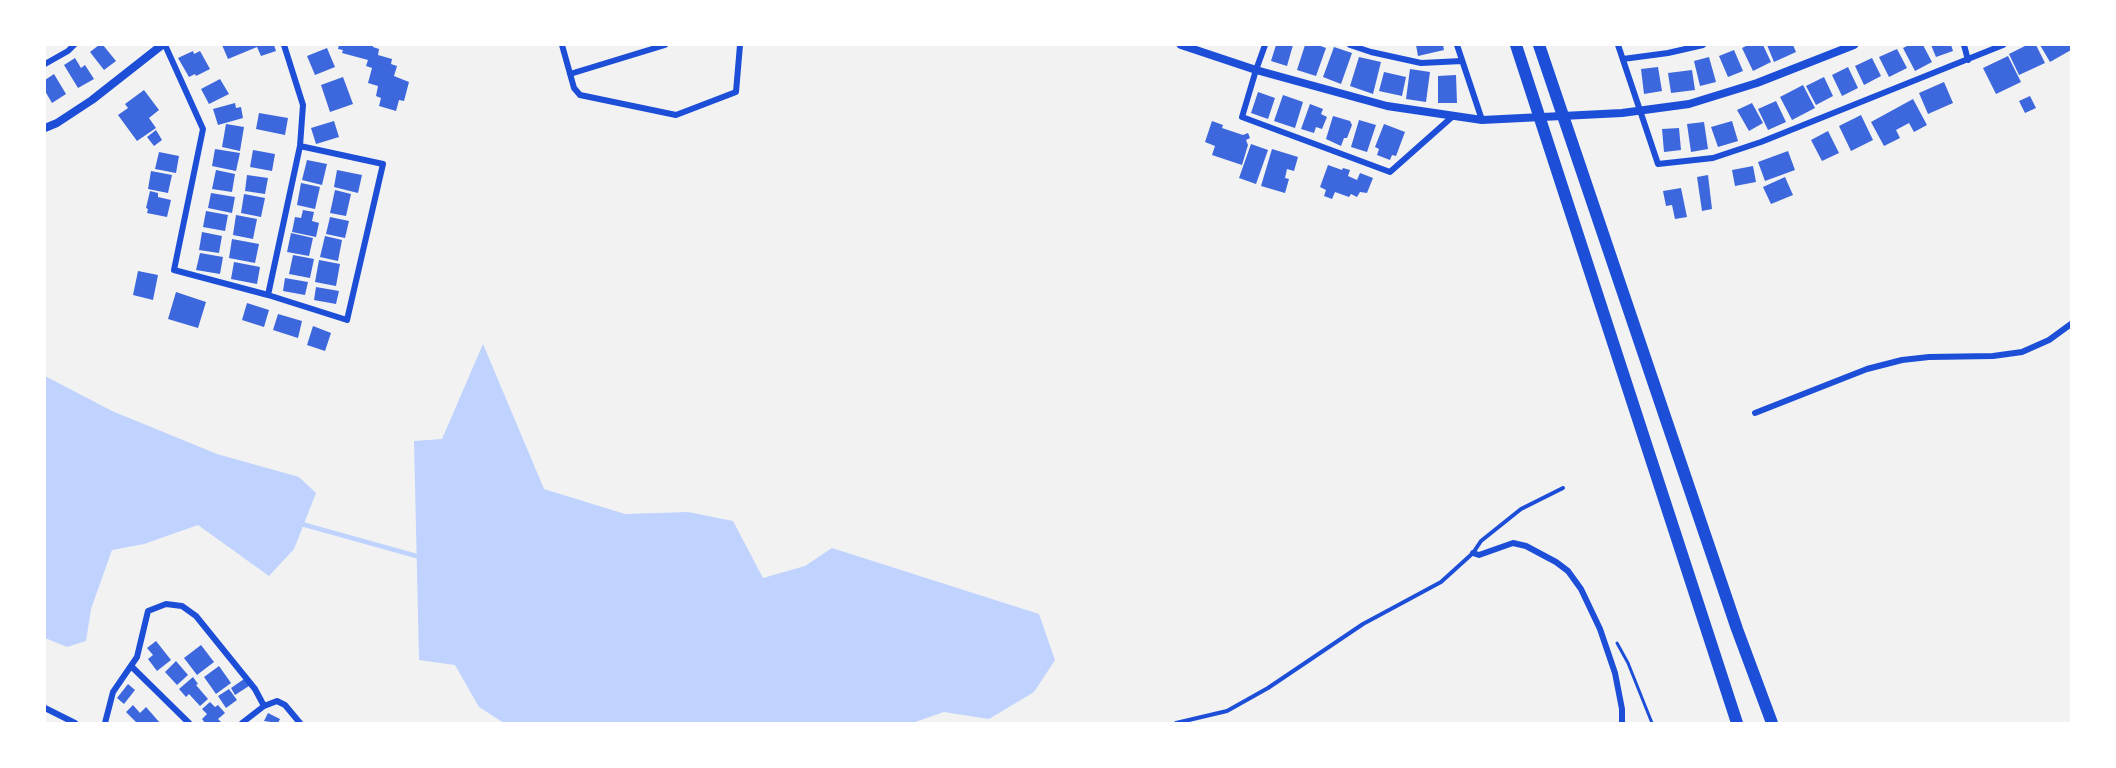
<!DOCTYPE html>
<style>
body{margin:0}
#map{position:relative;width:2116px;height:768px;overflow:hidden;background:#f2f2f2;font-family:"PT Sans Narrow",sans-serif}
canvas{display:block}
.frame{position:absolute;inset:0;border:46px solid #fff;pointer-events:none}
</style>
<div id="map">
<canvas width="2116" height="768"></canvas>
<div class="frame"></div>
</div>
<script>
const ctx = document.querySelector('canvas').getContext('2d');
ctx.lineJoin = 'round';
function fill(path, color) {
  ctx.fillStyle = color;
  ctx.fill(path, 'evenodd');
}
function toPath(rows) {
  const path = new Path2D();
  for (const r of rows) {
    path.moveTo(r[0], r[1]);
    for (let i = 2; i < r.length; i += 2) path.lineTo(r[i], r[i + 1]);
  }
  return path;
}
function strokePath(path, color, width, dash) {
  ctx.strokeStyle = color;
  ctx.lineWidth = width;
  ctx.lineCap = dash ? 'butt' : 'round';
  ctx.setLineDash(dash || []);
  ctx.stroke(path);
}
fill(toPath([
 [483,344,544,489,625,514,688,512,733,521,763,578,805,566,832,548,1039,614,1055,660,1034,692,989,719,944,712,912,723,504,723,479,707,455,665,419,660,414,441,442,439],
 [45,376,112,411,217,454,299,477,316,493,294,549,269,576,198,525,144,544,112,550,91,609,86,641,67,647,45,638]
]), '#bfd3fe');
strokePath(toPath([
 [298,523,420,557]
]), '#bfd3fe', 4.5);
fill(toPath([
 [99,45,103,45,116,61,104,70,90,52],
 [222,45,274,45,276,51,261,56,257,47,228,59],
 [339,45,373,45,373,47,379,49,378,55,392,59,391,64,397,66,394,76,409,82,404,101,399,100,396,111,379,106,381,98,376,96,378,86,368,83,372,68,366,66,368,60,342,53,343,50,338,49],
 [1276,45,1293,45,1287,66,1271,61],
 [1305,45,1318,45,1326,48,1316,76,1297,70],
 [1416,45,1443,45,1444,50,1418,56],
 [1748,45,1763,45,1771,62,1753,71,1742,48],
 [1767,45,1793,45,1796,52,1774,62],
 [1909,45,1923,45,1932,62,1915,71,1903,48],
 [1931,45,1951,45,1953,51,1936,57],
 [2027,45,2036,45,2045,63,2019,75,2009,54],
 [2040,45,2070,45,2071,50,2050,62],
 [1334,47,1352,53,1341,84,1323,77],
 [327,48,335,67,315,75,307,56],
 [1897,49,1907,68,1889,77,1879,57],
 [1734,50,1743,71,1728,77,1719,56],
 [193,51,194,54,200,51,210,69,196,76,195,74,189,77,178,58],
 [2008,56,2021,82,1996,94,1983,68],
 [1359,57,1381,62,1373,94,1350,86],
 [1709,57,1716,82,1700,86,1694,61],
 [75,58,81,68,85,65,94,79,78,88,64,65],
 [1872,58,1881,76,1864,85,1855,66],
 [1658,67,1662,91,1644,94,1641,69],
 [1848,67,1858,88,1842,96,1832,75],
 [1410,69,1430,72,1426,102,1406,99],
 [1692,70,1695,90,1671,93,1668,73],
 [1384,72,1406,77,1402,96,1379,91],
 [54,74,66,94,52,103,45,91,45,80],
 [1456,75,1457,103,1438,103,1438,76],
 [343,77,353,104,330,112,321,85],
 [1824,77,1833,96,1816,105,1806,86],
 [220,79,229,94,209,104,201,89],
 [1944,82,1953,103,1928,114,1919,93],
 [1803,85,1815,108,1792,120,1780,97],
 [144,90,159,110,149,118,156,128,137,141,118,115,128,108,125,104],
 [1258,92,1275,98,1268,119,1251,113],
 [1283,95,1303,102,1295,128,1274,121],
 [2030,96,2036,108,2025,113,2019,101],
 [1913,99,1927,125,1914,132,1909,123,1896,130,1900,138,1884,146,1871,122],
 [1776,101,1786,122,1768,130,1758,109],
 [235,103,236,108,241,107,243,118,218,125,213,109],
 [1752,103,1763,123,1749,131,1737,110],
 [1310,104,1323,109,1321,114,1327,117,1322,129,1316,127,1314,133,1301,129],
 [259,113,288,118,285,135,256,129],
 [1861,115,1873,140,1851,151,1839,126],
 [1333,116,1350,121,1352,125,1347,138,1344,138,1341,146,1326,139],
 [1359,120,1376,125,1367,152,1351,147],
 [334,121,339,137,316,144,311,128],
 [1212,121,1223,125,1222,128,1243,135,1248,133,1250,138,1246,140,1248,145,1242,165,1212,155,1215,146,1205,142],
 [1732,121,1738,141,1718,147,1711,127],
 [1704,122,1708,149,1691,152,1687,124],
 [226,124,244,127,240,151,222,147],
 [1384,124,1405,132,1396,156,1392,155,1390,160,1377,155,1379,149,1375,147],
 [1679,128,1681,150,1664,152,1662,129],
 [156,130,162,140,154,146,147,137],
 [1828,131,1839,153,1822,161,1811,140],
 [1251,144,1268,150,1256,184,1239,178],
 [215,149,240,153,236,171,212,166],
 [1272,149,1298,157,1294,171,1287,169,1285,178,1289,179,1285,193,1261,186],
 [253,150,275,154,272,171,250,167],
 [1788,151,1795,170,1765,181,1758,162],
 [159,152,179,156,176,173,155,169],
 [307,160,327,164,322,185,302,180],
 [1328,165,1342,170,1343,168,1350,170,1348,176,1357,180,1360,173,1373,178,1367,193,1360,192,1357,197,1351,194,1349,197,1335,192,1332,199,1324,196,1326,190,1320,187],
 [1753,166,1756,182,1735,186,1732,170],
 [216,170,235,174,232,192,212,189],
 [337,170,362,175,358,193,334,187],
 [151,171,172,175,168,193,148,189],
 [247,175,268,178,265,194,245,191],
 [1708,175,1712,209,1702,211,1697,177],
 [1785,177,1793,195,1771,204,1763,187],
 [301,183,320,187,315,209,297,205],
 [1681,188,1687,217,1675,219,1672,205,1666,206,1663,191],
 [335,190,351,194,346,216,330,213],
 [150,191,158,193,158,197,171,200,167,217,147,213,148,209,146,208],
 [211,193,235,197,232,213,208,208],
 [244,194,265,198,261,217,241,213],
 [303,210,314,212,312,221,319,223,316,237,292,232,295,217,301,218],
 [206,211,228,215,225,231,203,227],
 [236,215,257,219,253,239,233,235],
 [330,217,349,221,345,238,326,234],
 [202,232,222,236,219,253,199,250],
 [291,233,313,238,309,256,287,252],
 [325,236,342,240,338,261,320,257],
 [232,239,259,244,255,263,229,258],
 [200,253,223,257,220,274,196,270],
 [293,255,314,259,310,278,289,274],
 [319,260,340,264,336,286,315,282],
 [234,262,260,267,257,284,231,279],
 [138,271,158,275,153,300,133,295],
 [285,278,308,282,305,295,283,291],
 [316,287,339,291,336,304,314,300],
 [176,292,206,302,198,328,168,319],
 [247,303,269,310,264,327,242,320],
 [278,314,302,321,298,338,273,330],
 [313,326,331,333,325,351,307,345],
 [156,641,171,660,157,671,148,659,153,655,147,648],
 [201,645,214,662,197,675,184,658],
 [176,661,188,675,177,685,165,672],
 [219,666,231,683,216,694,204,677],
 [193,677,198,684,196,685,208,699,200,706,189,694,186,697,179,689],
 [247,677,252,684,235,695,231,688],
 [128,684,135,690,124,704,117,698],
 [229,689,237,700,226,708,218,696],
 [210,702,215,707,218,705,225,713,218,719,222,723,205,723,202,719,207,714,202,709],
 [133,705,140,713,146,707,160,723,137,723,126,712],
 [268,713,280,719,278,723,264,721]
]), '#3d67dc');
strokePath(toPath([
 [1617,643,1628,663,1652,723]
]), '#1d4ed8', 3);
strokePath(toPath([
 [1176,723,1227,711,1268,688,1363,624,1441,582,1473,553,1481,541,1521,509,1563,488]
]), '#1d4ed8', 4);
strokePath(toPath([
 [165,45,203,129,174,270,268,295,347,320,383,164,300,146],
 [562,45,574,88,580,95,676,115,736,92,740,45],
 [1265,45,1256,70,1242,117,1390,172,1452,117],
 [1350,45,1371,52,1421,63,1462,61],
 [1457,45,1482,120],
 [1618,45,1658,164,1713,158,1761,142,2003,45],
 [1964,45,1968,60],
 [1623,59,1668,53,1703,45],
 [45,64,68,51,74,45],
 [570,74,665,45],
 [268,295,300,146,303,105,284,45],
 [1755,413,1867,369,1902,360,1929,357,1993,356,2022,352,2049,340,2071,324],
 [1473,553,1479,555,1513,543,1526,546,1556,562,1568,571,1581,589,1600,629,1615,673,1622,709,1622,723],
 [131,666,189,723],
 [45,708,75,723],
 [105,723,113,692,137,657,148,611,166,604,182,606,196,616,255,689,264,706],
 [242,723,264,706,277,701,285,705,300,723]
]), '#1d4ed8', 6);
strokePath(toPath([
 [1181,45,1256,70,1387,106,1482,120,1622,113,1689,104,1757,83,1854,45],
 [45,128,57,123,92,100,162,45]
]), '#1d4ed8', 8);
strokePath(toPath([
 [1516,45,1737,723],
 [1539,45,1737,629,1772,723]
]), '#1d4ed8', 12);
</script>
